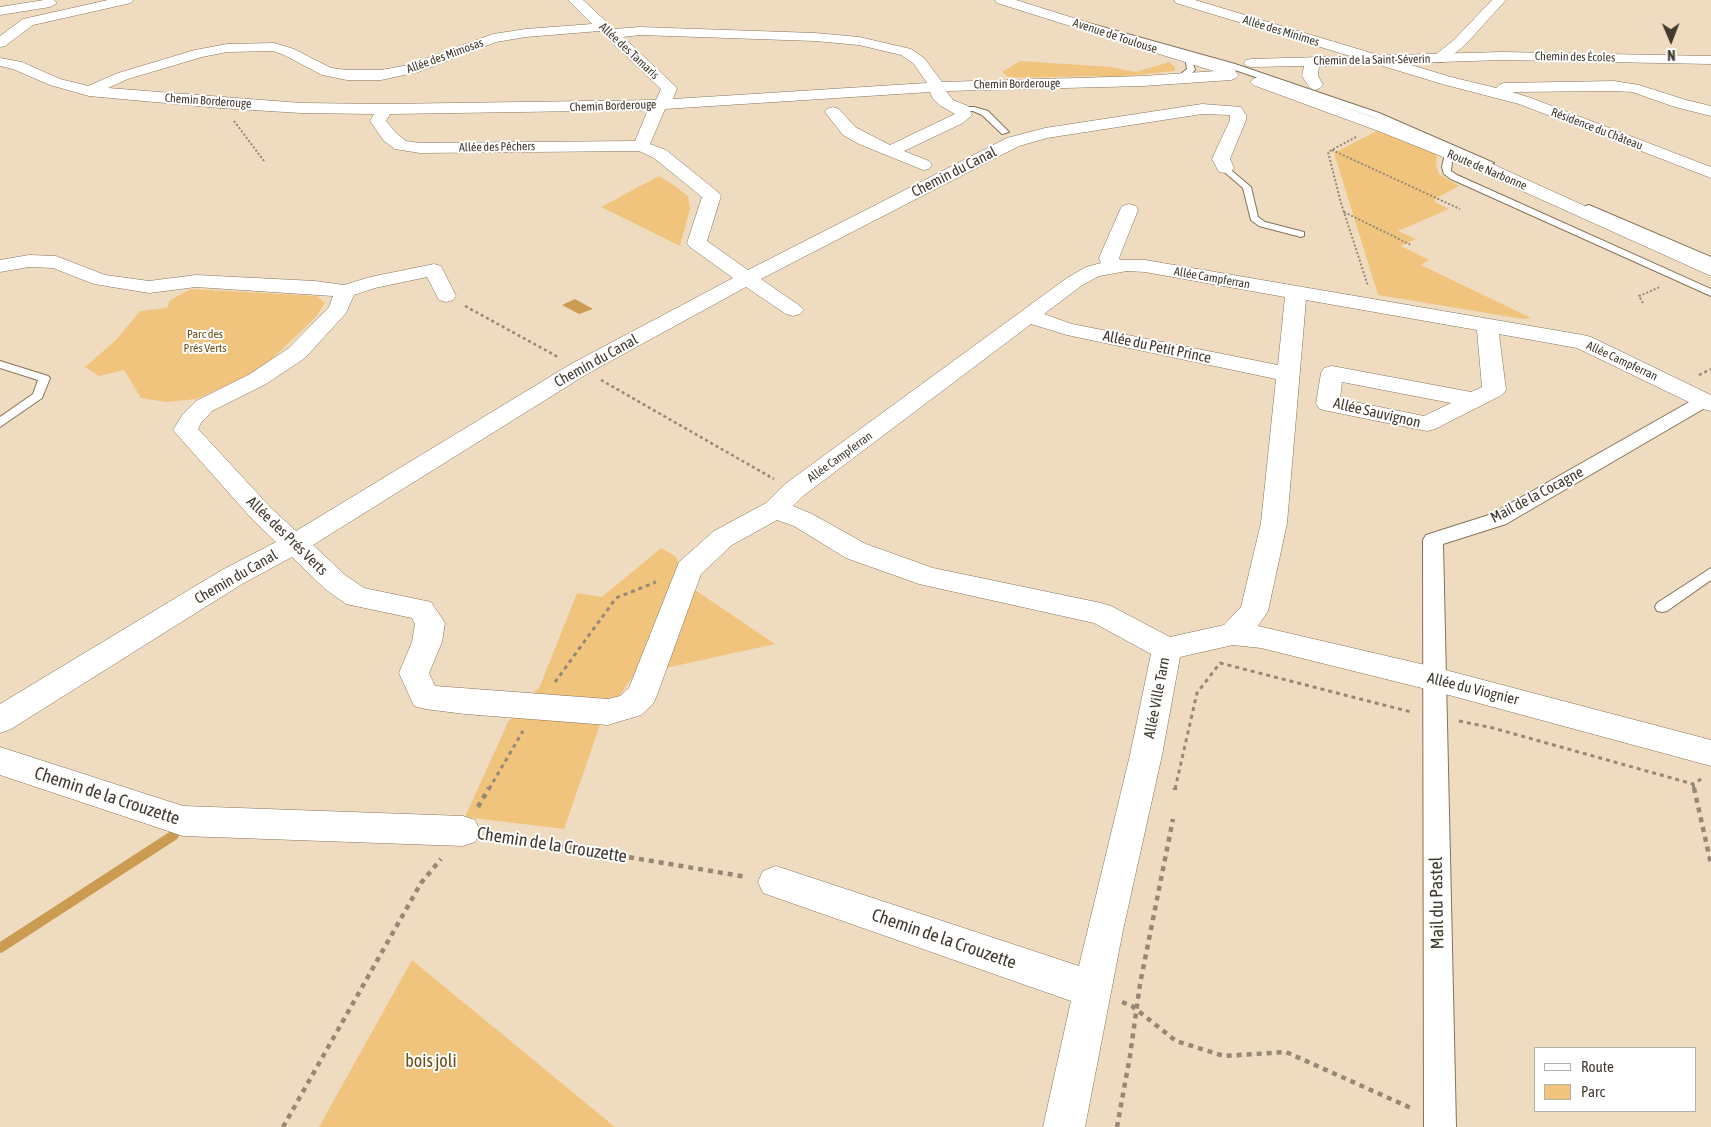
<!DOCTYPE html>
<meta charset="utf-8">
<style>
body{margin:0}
#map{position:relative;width:1711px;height:1127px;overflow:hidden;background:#efdcc0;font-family:"Asap Condensed",sans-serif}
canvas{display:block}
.legend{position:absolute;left:1534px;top:1047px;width:162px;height:65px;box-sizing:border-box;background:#fff;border:1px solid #b3b0ac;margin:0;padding:6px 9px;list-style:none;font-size:15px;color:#413a2f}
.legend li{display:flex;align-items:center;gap:10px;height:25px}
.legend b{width:25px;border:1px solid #b3b0ac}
.north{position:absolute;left:1646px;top:15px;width:50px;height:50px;-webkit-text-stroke:4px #fff;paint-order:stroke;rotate:179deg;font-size:14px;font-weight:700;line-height:20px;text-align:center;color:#413a2f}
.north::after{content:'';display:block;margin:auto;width:18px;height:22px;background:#413a2f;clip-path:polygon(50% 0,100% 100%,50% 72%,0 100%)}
</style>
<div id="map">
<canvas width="1711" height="1127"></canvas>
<ul class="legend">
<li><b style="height:6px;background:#fff"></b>Route</li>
<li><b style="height:14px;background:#f1c47e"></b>Parc</li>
</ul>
<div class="north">N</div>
</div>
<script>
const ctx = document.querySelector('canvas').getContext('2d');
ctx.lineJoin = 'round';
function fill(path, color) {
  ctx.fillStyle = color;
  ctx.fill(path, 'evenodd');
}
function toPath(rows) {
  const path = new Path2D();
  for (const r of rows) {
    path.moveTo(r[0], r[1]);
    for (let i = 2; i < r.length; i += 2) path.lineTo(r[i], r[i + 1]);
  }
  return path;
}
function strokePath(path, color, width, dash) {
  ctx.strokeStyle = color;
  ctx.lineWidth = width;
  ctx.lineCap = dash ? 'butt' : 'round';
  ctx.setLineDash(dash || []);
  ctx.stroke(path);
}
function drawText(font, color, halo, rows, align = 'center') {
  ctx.font = font + ' "Asap Condensed",sans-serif';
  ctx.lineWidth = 4;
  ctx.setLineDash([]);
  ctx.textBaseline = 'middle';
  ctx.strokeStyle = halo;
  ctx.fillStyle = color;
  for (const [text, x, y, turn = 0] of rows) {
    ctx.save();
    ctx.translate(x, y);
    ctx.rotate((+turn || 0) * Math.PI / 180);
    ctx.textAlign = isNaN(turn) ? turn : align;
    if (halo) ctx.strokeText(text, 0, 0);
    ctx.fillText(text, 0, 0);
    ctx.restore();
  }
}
fill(toPath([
 [1020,61,1111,67,1136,72,1169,62,1175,67,1175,71,1107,78,1096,76,1010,78,1002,72],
 [1377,131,1437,154,1436,164,1439,174,1459,186,1435,199,1435,202,1449,209,1398,231,1416,239,1401,246,1429,260,1421,265,1531,318,1523,319,1378,295,1334,153],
 [659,176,675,186,688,196,690,209,680,246,601,207],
 [191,289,317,296,325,303,316,317,273,358,246,377,196,399,166,402,141,398,124,370,99,376,85,367,116,340,140,311,167,308,170,300],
 [661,548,675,556,695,590,775,644,634,675,601,722,564,829,465,817,508,722,540,686,577,593,602,597],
 [412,960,615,1127,319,1127]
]), '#f1c47e');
fill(toPath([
 [575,299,593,309,579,314,562,305]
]), '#ca9b50');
strokePath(toPath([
 [0,948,174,835]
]), '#ca9b50', 10);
const service = toPath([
 [1088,23,1235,64,1379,113,1494,163,1487,165,1373,117,1229,68,1088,25,1088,23],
 [1185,57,1191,57,1195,70,1184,80,1178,80,1178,76,1187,69,1185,57],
 [959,107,974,107,988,111,1009,132,1002,134,982,115,973,111,959,111,959,107],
 [1449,150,1453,153,1451,171,1457,175,1711,289,1711,296,1451,179,1444,174,1442,167,1445,153,1449,150],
 [1225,165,1251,187,1258,217,1265,222,1304,232,1304,236,1301,237,1259,226,1251,220,1243,188,1222,170,1222,166,1225,165],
 [1589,205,1711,257,1711,264,1586,210,1586,206,1589,205],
 [0,361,48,376,50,378,42,398,0,427,0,417,33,394,38,380,0,368,0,361],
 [1711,568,1711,580,1667,611,1662,612,1657,611,1655,607,1657,603,1711,568]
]);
const pedestrian = toPath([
 [1704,396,1710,397,1710,405,1506,524,1443,544,1456,1127,1424,1127,1423,540,1426,535,1492,514,1698,397,1704,396]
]);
const minor = toPath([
 [44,0,54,0,57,3,50,7,0,15,0,7,44,0],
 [108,0,133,0,131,3,33,25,5,46,0,47,0,36,23,19,108,0],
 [568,0,583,0,614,29,640,27,815,33,859,37,911,49,924,58,942,82,1143,76,1231,70,1236,72,1239,75,1236,78,1231,80,1143,86,946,91,953,100,968,106,972,115,963,123,904,151,929,161,932,165,929,169,923,170,859,144,843,135,825,112,827,109,833,107,839,109,855,127,890,145,955,114,941,106,933,99,930,92,665,109,650,144,666,150,718,192,721,196,707,241,748,270,1007,138,1045,128,1202,104,1241,107,1246,115,1246,120,1230,159,1234,168,1231,172,1225,173,1219,172,1212,159,1230,120,1230,115,1202,114,1047,138,1019,146,761,279,800,306,804,310,800,314,793,316,786,314,746,287,587,374,313,545,345,575,364,588,431,602,445,623,442,642,429,673,435,686,608,699,620,696,629,688,679,562,714,531,766,503,785,484,1067,278,1086,267,1101,263,1099,258,1120,210,1122,206,1129,204,1136,206,1138,210,1119,258,1120,260,1145,260,1583,335,1591,337,1711,395,1711,411,1703,409,1577,348,1499,334,1506,390,1502,395,1435,429,1427,431,1328,411,1320,409,1316,404,1321,373,1324,368,1332,366,1471,392,1482,387,1477,330,1306,300,1287,523,1268,611,1258,626,1434,667,1711,740,1711,766,1434,691,1261,648,1233,645,1180,657,1162,755,1123,930,1085,1127,1043,1127,1071,1001,763,893,758,882,763,871,776,866,1079,966,1130,755,1151,654,1094,623,919,584,846,558,794,526,777,520,732,545,701,574,657,695,653,704,641,715,608,725,465,714,425,709,414,706,399,673,412,642,415,624,412,618,346,604,325,589,292,557,242,584,11,729,0,733,0,704,222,570,276,542,253,520,173,430,183,414,196,401,250,374,289,348,329,307,333,296,196,287,149,293,94,284,53,268,29,267,0,272,0,260,29,255,56,256,105,275,149,281,196,275,315,281,344,285,370,277,434,264,441,266,456,296,453,300,446,302,439,300,427,277,375,288,354,295,346,313,305,358,266,384,212,411,201,423,198,429,271,508,296,531,571,364,733,278,690,247,687,243,702,197,654,158,639,151,420,153,395,149,384,141,370,121,374,114,301,113,220,108,89,96,50,85,13,69,0,66,0,58,22,62,60,79,88,86,118,73,195,50,227,44,274,43,294,49,331,68,347,70,381,70,409,65,493,34,526,29,592,24,568,0],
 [600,31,661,89,656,100,385,104,301,103,108,88,128,79,202,57,227,52,273,51,284,55,322,75,347,80,381,80,418,72,496,42,526,37,600,31],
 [640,35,815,41,859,45,901,55,914,64,927,83,673,99,677,88,674,85,623,37,640,35],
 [648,110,635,141,420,143,406,141,396,133,386,121,390,114,648,110],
 [1127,271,1145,272,1285,297,1278,365,1072,324,1044,314,1081,286,1099,276,1127,271],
 [1031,324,1067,335,1276,379,1261,523,1241,607,1224,625,1170,637,1111,606,1101,603,933,568,866,544,812,514,793,506,803,496,1031,324],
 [1342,382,1451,403,1424,416,1340,399,1342,382],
 [1174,0,1195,0,1451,77,1496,88,1499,85,1504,83,1614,81,1639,85,1686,100,1711,106,1711,116,1675,107,1632,92,1614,91,1512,92,1531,98,1711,167,1711,178,1519,104,1442,84,1176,3,1174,0],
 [1492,0,1506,0,1465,45,1444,62,1434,62,1432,59,1434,56,1455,39,1492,0],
 [0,747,183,806,463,816,475,820,480,831,475,842,463,846,183,836,0,775,0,747]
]);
const tertiary = toPath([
 [1502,52,1711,56,1711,64,1502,60,1319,66,1318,76,1323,85,1320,88,1315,90,1310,88,1302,76,1304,66,1251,67,1246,66,1244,63,1246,60,1251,59,1502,52]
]);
const primary = toPath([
 [995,0,1016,0,1233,68,1236,71,1233,74,1223,74,997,3,995,0],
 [1258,77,1393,124,1490,163,1711,263,1711,276,1478,171,1381,132,1253,85,1250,82,1253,79,1258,77]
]);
strokePath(service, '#84735a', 2);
strokePath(pedestrian, '#84735a', 2);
strokePath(minor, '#84735a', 1);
strokePath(tertiary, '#84735a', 1);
strokePath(primary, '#84735a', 1);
strokePath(toPath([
 [234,121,264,161],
 [1356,137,1328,152,1341,203,1368,286],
 [1332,150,1460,209],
 [1344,212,1411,245],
 [1643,303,1639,296,1660,287]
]), '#958875', 2, [2, 2]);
strokePath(toPath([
 [465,306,558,357],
 [1699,375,1711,369],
 [601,380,774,479]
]), '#958875', 2.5, [3, 3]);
strokePath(toPath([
 [555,682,616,598,656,582],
 [1459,721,1493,728,1693,784,1703,778],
 [1693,784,1694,789],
 [489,789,523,731],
 [1175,789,1197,693,1220,663,1411,712]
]), '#958875', 3, [4, 4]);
strokePath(toPath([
 [1694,788,1711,864],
 [1175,790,1175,788],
 [478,807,489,788],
 [491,834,747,877],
 [1122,1002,1132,1006,1176,1041,1224,1056,1286,1052,1411,1108],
 [283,1127,421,883,441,859],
 [1117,1127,1130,1056,1140,984,1173,819]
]), '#958875', 4.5, [5, 5]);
fill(service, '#fff');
fill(pedestrian, '#fff');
fill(minor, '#fff');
fill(tertiary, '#fff');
fill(primary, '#fff');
drawText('12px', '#413a2f', '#fff', [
 ["Allée des Minimes",1281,31,17],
 ["Avenue de Toulouse",1115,36,18],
 ["Allée des Tamaris",629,51,43],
 ["Allée des Mimosas",445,56,-20],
 ["Chemin des Écoles",1575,57,1],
 ["Chemin de la Saint-Séverin",1372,60,-1],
 ["Chemin Borderouge",1017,84,-1],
 ["Chemin Borderouge",208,101,4],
 ["Chemin Borderouge",613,106,-2],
 ["Résidence du Château",1597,129,21],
 ["Allée des Pêchers",497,147,-1],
 ["Route de Narbonne",1487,170,23],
 ["Allée Campferran",1212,278,10],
 ["Allée Campferran",1622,361,25],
 ["Allée Campferran",840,457,-36]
]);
drawText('12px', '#6b4b11', '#fff', [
 ["Parc des",205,334],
 ["Prés Verts",205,348]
]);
drawText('15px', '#413a2f', '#fff', [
 ["Chemin du Canal",954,172,-27],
 ["Allée du Petit Prince",1157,347,12],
 ["Chemin du Canal",596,361,-29],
 ["Allée Sauvignon",1377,413,13],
 ["Mail de la Cocagne",1537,495,-28],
 ["Allée des Prés Verts",287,536,44],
 ["Chemin du Canal",236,577,-30],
 ["Allée du Viognier",1473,689,14],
 ["Allée Ville Tarn",1157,698,-79]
]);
drawText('18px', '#413a2f', '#fff', [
 ["Chemin de la Crouzette",107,796,18],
 ["Chemin de la Crouzette",552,845,9],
 ["Mail du Pastel",1437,903,-91],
 ["Chemin de la Crouzette",944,939,19]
]);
drawText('18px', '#6b4b11', '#fff', [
 ["bois joli",431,1061]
]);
</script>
